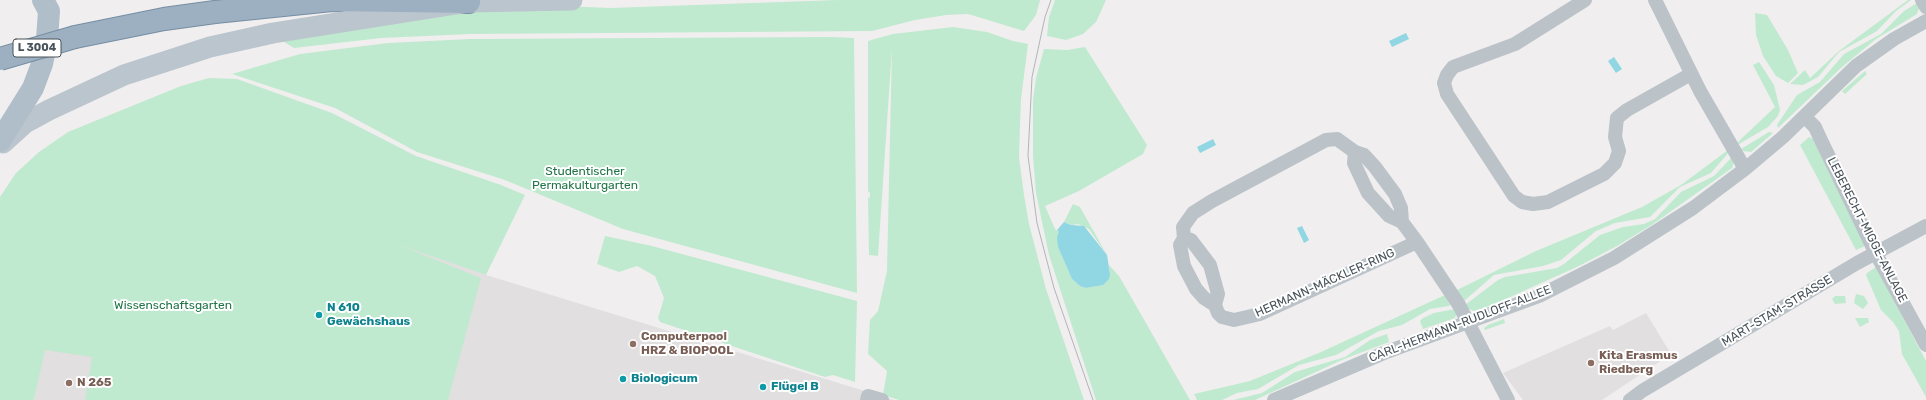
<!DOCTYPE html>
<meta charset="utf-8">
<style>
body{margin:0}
canvas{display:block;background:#f0eeee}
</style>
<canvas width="1926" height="400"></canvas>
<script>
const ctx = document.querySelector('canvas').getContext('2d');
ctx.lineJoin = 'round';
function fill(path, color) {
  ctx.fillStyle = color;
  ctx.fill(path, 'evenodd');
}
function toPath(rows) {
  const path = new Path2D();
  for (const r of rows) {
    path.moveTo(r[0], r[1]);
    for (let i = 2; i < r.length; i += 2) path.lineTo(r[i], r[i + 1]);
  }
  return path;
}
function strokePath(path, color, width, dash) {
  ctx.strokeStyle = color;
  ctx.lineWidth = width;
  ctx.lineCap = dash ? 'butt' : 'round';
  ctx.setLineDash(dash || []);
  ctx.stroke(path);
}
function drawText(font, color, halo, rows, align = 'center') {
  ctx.font = font + ' Rubik,sans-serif';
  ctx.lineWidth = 4;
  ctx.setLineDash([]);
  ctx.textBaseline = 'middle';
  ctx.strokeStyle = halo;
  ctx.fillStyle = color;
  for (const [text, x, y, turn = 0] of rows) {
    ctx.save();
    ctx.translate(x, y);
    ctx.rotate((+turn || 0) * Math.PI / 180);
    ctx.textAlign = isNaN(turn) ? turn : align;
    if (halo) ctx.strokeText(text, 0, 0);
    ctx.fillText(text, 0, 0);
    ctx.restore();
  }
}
fill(toPath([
 [387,240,486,275,894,400,34,400,47,338],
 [1646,313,1671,354,1602,400,1523,400,1503,373,1610,326,1613,330]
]), '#e1dfdf');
fill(toPath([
 [838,0,1040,0,1036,15,1024,31,968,14,946,15,915,20,872,31,470,34,381,38,294,48,276,37,469,2,610,8],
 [1055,0,1106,0,1096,22,1083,34,1066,40,1047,36,1049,17],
 [1908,0,1911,0,1896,11,1877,31,1839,52,1818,77,1803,85,1790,84,1805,70,1810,78,1839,51],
 [1917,3,1919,8,1917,14,1876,39,1842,67,1778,128,1777,125,1797,95,1820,82,1844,54,1881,34,1904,11],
 [1755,13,1767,15,1788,50,1798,73,1788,83,1776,76,1763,56,1756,35],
 [953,27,987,32,1013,41,1028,44,1021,99,1020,125,1019,157,1024,195,1029,224,1046,289,1084,400,899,400,883,395,887,371,868,354,870,320,878,311,887,271,892,48,878,256,869,255,868,198,870,197,870,193,868,191,868,41,893,34],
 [832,37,854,38,857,293,623,229,505,180,417,152,335,108,232,74,300,54,388,43,470,39],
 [1085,47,1147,145,1143,154,1079,191,1045,206,1055,229,1059,232,1058,247,1072,279,1080,286,1086,288,1102,285,1110,274,1109,265,1119,276,1190,400,1096,400,1049,255,1036,193,1033,156,1033,100,1036,78,1044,49,1067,50],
 [1759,62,1774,85,1780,110,1778,116,1768,127,1739,144,1737,144,1740,140,1775,107,1753,65],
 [1865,71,1867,74,1845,94,1842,91],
 [209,78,237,79,332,113,416,156,501,185,525,195,486,275,399,245,481,278,448,400,85,400,92,357,45,350,34,400,0,400,0,197,16,173,39,152,68,132,181,86],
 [1769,132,1773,133,1751,152,1743,151,1741,149],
 [1809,137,1813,139,1865,246,1856,250,1800,145],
 [1728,150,1730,151,1711,173,1680,187,1650,217,1615,223,1596,231,1561,260,1543,266,1494,275,1464,301,1455,291,1536,251,1642,207,1681,185],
 [1732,157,1734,161,1732,168,1653,224,1617,246,1579,266,1499,302,1475,311,1468,309,1465,305,1498,280,1505,277,1557,268,1564,264,1600,235,1623,227,1644,224,1655,219,1681,192,1714,176],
 [1073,204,1080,207,1107,255,1089,229,1078,224,1072,225,1064,222],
 [605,236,652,246,857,301,855,382,833,375,825,377,660,322,658,318,664,298,655,276,637,266,619,272,597,264],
 [1876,267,1926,361,1926,397,1902,354,1899,331,1893,322,1881,310,1866,275,1867,273],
 [1856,294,1864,296,1868,303,1863,309,1854,303],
 [1445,295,1450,305,1449,306,1430,309,1402,325,1379,331,1336,355,1299,365,1258,389,1237,393,1222,400,1197,400,1194,394,1250,381,1321,352],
 [1835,296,1845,296,1846,303,1835,304,1832,299],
 [1455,309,1456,315,1455,318,1423,329,1420,321,1423,318,1434,313],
 [1855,318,1868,318,1869,322,1860,327],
 [1504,319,1505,323,1485,330,1484,328,1488,325],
 [1387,334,1389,342,1344,359,1255,400,1233,400,1262,393,1295,372,1345,357,1370,340]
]), '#c0eacf');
fill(toPath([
 [1406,33,1409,39,1392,47,1389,41],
 [1614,57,1622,69,1616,73,1608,61],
 [1213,139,1216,145,1200,153,1197,147],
 [1064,222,1071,225,1084,226,1107,255,1110,274,1109,279,1103,285,1086,288,1080,286,1072,279,1058,247,1057,237,1059,232,1057,230],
 [1302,226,1309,240,1304,243,1297,228]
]), '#91d6e3');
const trunk = toPath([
 [75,37,164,19,215,12,332,0,469,2]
]);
strokePath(trunk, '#758ea4', 24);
strokePath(toPath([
 [1585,0,1515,44,1453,67,1447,75,1444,83,1447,94,1514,196,1522,202,1533,204,1548,202,1604,174,1615,163,1619,151,1615,137,1617,118,1627,110,1691,74],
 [1655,0,1700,91,1745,169],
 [1922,0,1926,7],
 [1805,117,1815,127,1819,136,1876,254,1926,345],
 [1355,152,1354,163,1368,193,1389,216,1402,222,1417,242,1459,305,1508,400],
 [1184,238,1191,240,1210,265,1218,294,1215,305,1218,313,1222,317,1234,320,1260,314,1417,242],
 [1215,305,1204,298,1196,289,1184,266,1180,245,1184,238,1183,227,1193,213,1212,201,1326,140,1337,139,1355,152,1364,155,1375,167,1395,194,1401,208,1402,222],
 [867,400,868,396,882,400],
 [1274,400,1384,353,1539,296,1614,258,1693,208,1745,169,1783,137,1856,66,1894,39,1926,21],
 [1630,400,1642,391,1857,263,1926,226]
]), '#bbc3c9', 14);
strokePath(toPath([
 [3,143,25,123,49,110,124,75,210,47,273,33,469,2,572,0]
]), '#bbc5ce', 21);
strokePath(toPath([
 [0,141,33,88,42,64,47,39,49,11,43,0]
]), '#b0beca', 22);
strokePath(trunk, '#9db0c1', 22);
strokePath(toPath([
 [1051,0,1045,17,1032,77,1028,156,1037,223,1054,288,1093,400]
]), '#b1b4b8', 1);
const trunkBridge = toPath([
 [0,59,75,37]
]);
strokePath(trunkBridge, '#758ea4', 24, []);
strokePath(trunkBridge, '#9db0c1', 22);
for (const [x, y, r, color] of [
 [319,315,4,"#0f9aa8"],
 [633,344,4,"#8d6e63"],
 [1591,363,4,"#8d6e63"],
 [623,379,4,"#0f9aa8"],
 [69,383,4,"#8d6e63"],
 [763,387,4,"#0f9aa8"]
]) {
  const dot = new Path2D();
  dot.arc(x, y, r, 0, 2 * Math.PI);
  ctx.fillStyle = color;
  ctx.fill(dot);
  strokePath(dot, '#fff', 1.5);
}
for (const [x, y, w] of [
 [37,48,48]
]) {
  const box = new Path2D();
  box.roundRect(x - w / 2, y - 9, w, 18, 3);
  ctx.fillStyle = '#fff';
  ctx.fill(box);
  strokePath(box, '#485259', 1);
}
drawText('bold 11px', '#485259', null, [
 ["L 3004",37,48]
]);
drawText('12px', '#207446', '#fff', [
 ["Studentischer",585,172],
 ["Permakulturgarten",585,186],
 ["Wissenschaftsgarten",173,306]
]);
drawText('12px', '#485259', '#fff', [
 ["LEBERECHT-MIGGE-ANLAGE",1867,230,63],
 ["HERMANN-MÄCKLER-RING",1325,283,-24],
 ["MART-STAM-STRASSE",1777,311,-31],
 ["CARL-HERMANN-RUDLOFF-ALLEE",1460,324,-21]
]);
drawText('bold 12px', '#0d838f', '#fff', [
 ["N 610",327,308],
 ["Gewächshaus",327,322],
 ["Biologicum",631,379],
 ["Flügel B",771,387]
], 'left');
drawText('bold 12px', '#785e54', '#fff', [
 ["Computerpool",641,337],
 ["HRZ & BIOPOOL",641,351],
 ["Kita Erasmus",1599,356],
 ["Riedberg",1599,370],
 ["N 265",77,383]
], 'left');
</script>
